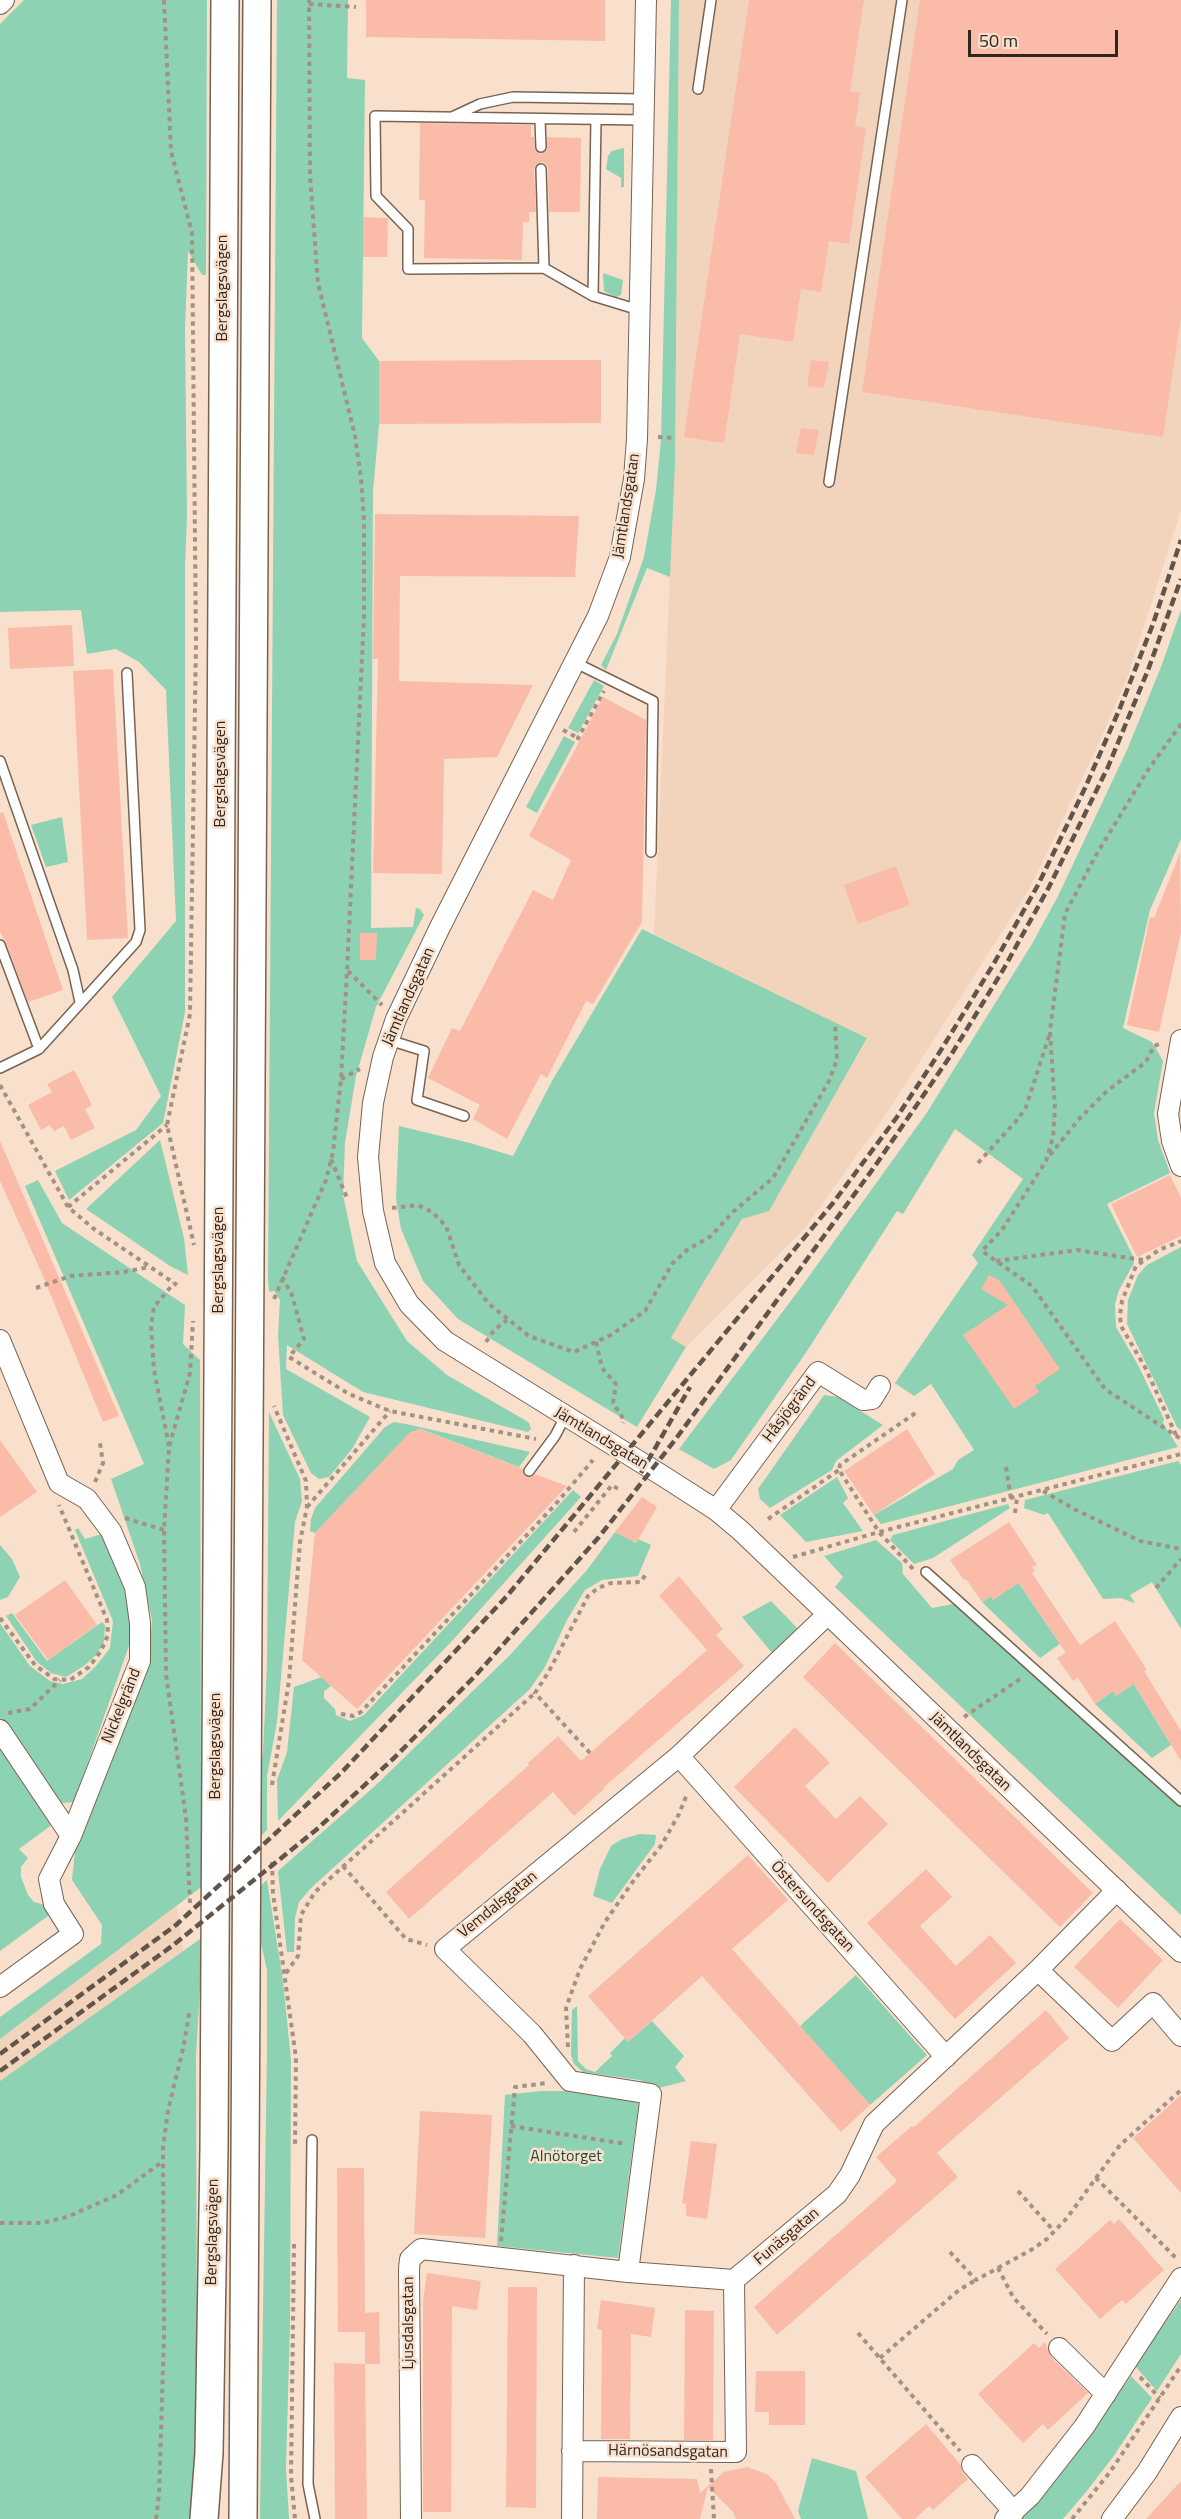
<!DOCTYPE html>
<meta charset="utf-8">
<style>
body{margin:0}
#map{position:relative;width:1181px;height:2519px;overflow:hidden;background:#f8e0cd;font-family:"Titillium Web",sans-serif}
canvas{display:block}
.scale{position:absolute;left:968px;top:30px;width:150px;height:27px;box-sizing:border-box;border:3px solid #2f261f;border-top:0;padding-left:8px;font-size:18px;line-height:21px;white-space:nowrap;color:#2f261f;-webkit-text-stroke:4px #f8e0cd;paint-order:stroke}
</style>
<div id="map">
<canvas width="1181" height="2519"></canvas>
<div class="scale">50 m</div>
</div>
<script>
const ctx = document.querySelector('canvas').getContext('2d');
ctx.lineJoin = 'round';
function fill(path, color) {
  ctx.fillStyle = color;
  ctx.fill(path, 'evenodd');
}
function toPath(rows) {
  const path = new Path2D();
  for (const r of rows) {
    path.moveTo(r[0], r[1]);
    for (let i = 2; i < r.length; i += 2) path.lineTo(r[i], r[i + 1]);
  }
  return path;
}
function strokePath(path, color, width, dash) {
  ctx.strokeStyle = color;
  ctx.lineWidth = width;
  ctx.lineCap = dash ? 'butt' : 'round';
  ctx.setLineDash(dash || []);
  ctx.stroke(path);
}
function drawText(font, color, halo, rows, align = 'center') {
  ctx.font = font + ' "Titillium Web",sans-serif';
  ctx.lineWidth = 5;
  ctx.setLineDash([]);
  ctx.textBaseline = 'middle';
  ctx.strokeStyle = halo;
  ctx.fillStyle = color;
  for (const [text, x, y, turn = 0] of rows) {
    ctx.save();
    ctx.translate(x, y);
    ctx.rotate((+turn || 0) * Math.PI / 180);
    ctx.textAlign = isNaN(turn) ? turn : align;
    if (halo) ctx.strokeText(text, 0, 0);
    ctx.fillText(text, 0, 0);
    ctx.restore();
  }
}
fill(toPath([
 [679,0,1181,0,1181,510,1128,676,1097,747,1031,886,891,1107,806,1227,686,1347,671,1338,700,1288,742,1219,769,1210,867,1039,654,934,675,464],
 [177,1905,183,1951,0,2081,0,2039]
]), '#f2d4bc');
fill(toPath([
 [24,0,207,0,206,275,202,275,188,251,185,328,187,517,185,568,185,1012,163,1123,69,1200,55,1171,136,1130,161,1096,112,997,176,921,166,690,139,662,116,649,87,654,81,610,0,612,0,24],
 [277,0,348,0,347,78,365,80,362,338,379,361,379,424,373,492,371,928,413,927,416,908,420,909,424,915,376,1007,356,1076,345,1143,343,1195,357,1261,407,1341,447,1375,523,1419,529,1423,531,1429,528,1432,363,1392,287,1345,286,1369,370,1417,352,1449,329,1477,319,1479,311,1473,283,1415,278,1335,280,1300,274,1291,269,1292,268,1278],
 [671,0,679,0,675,464,670,577,647,568,606,670,601,665,617,634,644,557,656,490,661,440],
 [624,148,624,187,621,187,621,178,606,169,608,156,612,151],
 [603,273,623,280,621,295,616,297,604,291],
 [1181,610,1181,839,1150,910,1123,1028,1152,1042,1163,1061,1154,1113,1158,1140,1170,1173,1107,1204,1133,1256,1134,1263,1119,1290,1115,1304,1116,1327,1138,1365,1164,1419,1163,1423,1178,1447,881,1524,874,1515,953,1469,958,1460,974,1450,931,1384,914,1396,895,1383,978,1263,972,1255,1023,1179,955,1129,903,1214,897,1211,805,1354,731,1460,714,1469,679,1449,799,1290,926,1114,1032,944,1058,896,1127,750,1161,667],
 [594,680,604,686,578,733,568,728],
 [564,736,575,742,537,813,526,807],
 [62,817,68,862,46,867,31,825],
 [642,929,867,1038,769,1211,742,1219,700,1288,671,1338,686,1347,637,1427,458,1319,423,1281,401,1229,396,1199,399,1126,470,1143,513,1156,552,1081],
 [160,1140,184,1238,188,1275,170,1266,86,1209],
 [38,1180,62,1223,185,1305,183,1344,200,1360,201,1809,204,1885,0,2039,0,2017,101,1944,102,1925,72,1880,75,1851,148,1667,152,1620,140,1564,111,1479,144,1464,25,1186],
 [1181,1247,1181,1430,1177,1427,1127,1324,1128,1300,1138,1275,1147,1265],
 [824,1395,838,1397,883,1425,836,1461,832,1470,770,1508,760,1499,758,1489],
 [269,1412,300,1479,302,1501,295,1522,277,1722,267,1776,267,1830,259,1838,259,1773,263,1753,267,1664],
 [394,1422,406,1424,530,1452,519,1467,426,1431,420,1429,411,1432,315,1533,310,1531,311,1519,315,1508,385,1427],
 [1178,1461,1181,1465,1181,1629,1152,1582,1130,1595,1135,1603,1120,1598,1103,1599,1048,1513,1044,1515,1024,1508,1025,1500],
 [837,1477,848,1498,843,1503,863,1531,806,1542,780,1515],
 [573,1490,581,1497,451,1642,278,1821,277,1780,287,1752,294,1687,322,1677,331,1686,324,1691,324,1698,335,1709,336,1715,350,1721,364,1715],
 [1008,1504,1010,1508,933,1558,914,1564,890,1540,893,1535],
 [78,1528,85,1539,102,1534,123,1585,128,1602,131,1640,74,1802,63,1803,56,1800,0,1718,0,1623,30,1666,50,1681,63,1684,82,1679,96,1666,110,1648,113,1621,75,1530],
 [615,1532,636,1543,638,1539,651,1545,638,1576,602,1580,585,1590,567,1620,545,1667,530,1689,311,1888,299,1902,295,1918,294,1952,287,1952,278,1871,375,1786,509,1656,587,1570],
 [876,1540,902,1563,903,1574,932,1608,958,1603,1181,1802,1181,1915,835,1587,843,1577,824,1556],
 [0,1545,12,1559,20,1577,8,1597,0,1600],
 [1016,1579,1060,1644,1040,1658,982,1602,991,1596,993,1600,999,1596],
 [771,1601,799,1630,773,1654,742,1617],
 [12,1613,47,1661,102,1622,105,1625,104,1642,97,1654,84,1666,66,1677,51,1673,37,1662,6,1616],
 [1132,1681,1171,1745,1152,1758,1095,1704,1113,1691,1116,1695],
 [0,1746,53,1824,19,1849,28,1858,21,1867,21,1877,28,1895,34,1902,45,1905,52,1913,0,1951],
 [640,1834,656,1835,655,1844,612,1903,593,1896,600,1869,611,1846,622,1839],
 [267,1880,283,1981,291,2060,290,2326,286,2468,289,2519,260,2519,260,2510,267,2050,267,1970,258,1930,259,1887],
 [203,1937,196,2056,197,2401,193,2519,0,2519,0,2081],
 [856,1975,927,2055,870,2105,800,2026],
 [577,2006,578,2061,586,2069,595,2072,612,2056,610,2053,625,2038,628,2042,652,2021,684,2056,675,2067,686,2081,655,2089,640,2080,583,2072,574,2064,571,2055,572,2010],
 [541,2091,577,2091,639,2101,618,2258,497,2246,505,2095],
 [1181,2300,1181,2354,1157,2391,1135,2366],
 [1131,2376,1152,2398,1113,2457,1086,2492,1063,2519,1019,2519,1077,2451],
 [812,2458,856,2471,868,2519,801,2519,798,2511]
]), '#8dd2b2');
fill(toPath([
 [366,0,605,0,605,41,366,37],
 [749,0,864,0,850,91,860,93,855,126,866,128,849,244,829,241,821,292,801,289,793,342,740,334,724,443,684,437],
 [920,0,1181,0,1181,317,1163,437,862,392],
 [420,123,531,125,531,137,534,137,535,150,541,154,547,150,547,137,581,138,580,212,549,212,548,168,545,163,540,162,534,169,536,212,529,212,529,222,523,222,522,260,424,258,425,200,419,200],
 [363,217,388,218,387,257,363,257],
 [544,360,601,360,601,423,379,424,379,361],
 [811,360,829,362,824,388,807,386],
 [801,428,819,430,814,455,796,453],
 [375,514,579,516,575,577,400,576,399,681,533,685,497,757,444,759,442,874,373,873,378,659,373,659],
 [72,625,74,666,10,669,8,628],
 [113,669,128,938,87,940,73,671],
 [603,697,646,720,642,922,593,1004,586,1001,547,1078,541,1074,507,1139,473,1119,480,1105,428,1078,452,1028,460,1031,533,890,553,900,571,860,529,836],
 [3,812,63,990,28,1002,6,943,0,932,0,813],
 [1180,853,1181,932,1159,1032,1127,1025,1150,917,1154,918],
 [896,866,910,905,858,924,844,885],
 [360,933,377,933,376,960,360,960],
 [74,1070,92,1105,85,1109,95,1128,71,1140,64,1126,54,1131,50,1125,41,1130,28,1105,52,1092,47,1084],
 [0,1141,119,1416,103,1422,43,1276,0,1181],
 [1170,1175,1181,1198,1181,1236,1137,1257,1111,1204],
 [989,1275,999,1280,1060,1369,1035,1386,1039,1392,1014,1409,963,1335,1008,1305,981,1289],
 [420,1429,523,1469,523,1474,528,1478,535,1474,567,1486,357,1709,302,1660,315,1533,410,1432],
 [907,1429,935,1474,874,1515,844,1471],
 [0,1440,37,1492,0,1517],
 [642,1497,657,1507,636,1543,615,1532],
 [1009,1522,1037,1565,1032,1567,1035,1571,1032,1573,1080,1645,1115,1621,1147,1670,1144,1671,1181,1731,1181,1761,1134,1684,1116,1696,1113,1691,1095,1704,1078,1678,1073,1681,1057,1658,1066,1653,1019,1583,993,1600,991,1596,982,1602,966,1579,964,1580,950,1560],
 [679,1576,723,1629,716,1635,744,1666,603,1788,604,1789,574,1816,553,1792,409,1919,386,1892,529,1765,528,1763,558,1736,581,1761,707,1650,659,1596],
 [65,1580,97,1625,48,1660,15,1615],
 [835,1643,1093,1893,1060,1927,803,1677],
 [795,1727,830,1763,805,1786,836,1819,860,1796,888,1824,828,1883,734,1787],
 [748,1855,788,1900,732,1949,870,2105,841,2132,702,1976,628,2042,588,1996],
 [926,1869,952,1897,920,1926,956,1966,990,1935,1016,1963,955,2019,867,1923],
 [1120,1919,1163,1960,1118,2008,1074,1967],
 [1046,2010,1069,2038,937,2153,958,2177,777,2335,754,2307,897,2181,876,2157,912,2126,914,2127],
 [1181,2095,1181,2193,1133,2138],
 [420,2111,492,2115,485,2238,414,2234],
 [691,2141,717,2144,707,2219,686,2216,686,2204,682,2203],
 [337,2168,364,2168,365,2313,379,2312,380,2364,365,2364,365,2332,338,2332],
 [1119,2219,1164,2270,1126,2304,1122,2300,1100,2319,1055,2269,1110,2220,1114,2224],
 [427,2273,481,2281,477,2310,452,2306,451,2512,423,2512,423,2301],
 [508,2287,537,2287,536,2508,506,2507],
 [601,2300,655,2308,651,2337,631,2334,630,2439,601,2439,602,2330,597,2329],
 [685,2310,714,2311,713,2440,684,2440],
 [1045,2342,1051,2357,1088,2393,1048,2430,1043,2424,1023,2443,978,2394,1034,2343,1039,2348],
 [334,2363,365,2364,367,2519,335,2519],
 [756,2371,805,2371,805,2425,769,2425,769,2412,755,2412],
 [926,2424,960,2464,963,2473,968,2479,933,2510,929,2506,915,2519,902,2519,865,2477],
 [747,2467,767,2474,776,2483,795,2519,736,2519,733,2512,708,2487,700,2519,597,2519,598,2477,697,2479,700,2493,724,2472],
 [1181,2481,1181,2519,1146,2519]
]), '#fabba9');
const service = toPath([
 [698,89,711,0],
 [452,117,480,104,513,97,644,99],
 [540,120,541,147],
 [596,120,593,296,639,310],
 [541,169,544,268],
 [593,296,544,268,408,269,408,229,376,196,375,116,643,120],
 [829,482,902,0],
 [576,663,653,701,651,852],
 [0,761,73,970,80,1002],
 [0,945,39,1049,0,1068],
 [389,1040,424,1051,417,1100,464,1116],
 [39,1049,136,942,140,930,127,673],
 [529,1471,555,1436,565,1417],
 [926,1572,1181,1801],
 [312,2140,308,2484,315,2519]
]);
const minor = toPath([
 [646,0,637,439,634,479,620,557,598,616,440,927,396,1019,383,1057,373,1103,368,1157,373,1211,385,1263,409,1304,445,1341,663,1476,716,1510,740,1530,1181,1952],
 [0,4,4,0],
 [1181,1040,1168,1114,1172,1141,1181,1166],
 [0,1340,59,1483,87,1499,111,1531,135,1587,140,1623,140,1661,71,1836,49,1879,54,1904,73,1934,0,1987],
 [716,1510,818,1372,863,1400,872,1399,880,1386],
 [0,1730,71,1836],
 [679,1756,946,2057],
 [1038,1970,1112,2041,1153,2003,1181,2036],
 [628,2272,651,2094,570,2081,532,2034,445,1949,679,1756,828,1614],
 [1059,2348,1106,2394],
 [572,2451,736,2452,734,2280],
 [972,2465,1014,2512],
 [411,2519,409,2269,410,2259,421,2249,628,2272,734,2280,837,2194,850,2175,874,2124,1038,1970,1117,1890],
 [572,2519,574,2265],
 [1005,2519,1030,2496,1084,2427,1181,2278],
 [1112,2519,1147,2472,1181,2417]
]);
const secondary = toPath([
 [204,2519,209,2453,214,2149,225,0],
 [243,2519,257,0]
]);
strokePath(service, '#786352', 12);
strokePath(minor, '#786352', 22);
strokePath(secondary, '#786352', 30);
strokePath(toPath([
 [164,0,171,151,192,233,196,643,190,1014,167,1125,194,1245],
 [309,4,356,7],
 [658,437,675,438],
 [1181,724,1148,770,1096,855,1065,914,1050,1031,1055,1109,1053,1137,1046,1161,1002,1230,982,1251,1032,1286,1105,1389,1181,1439],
 [563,730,578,738],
 [580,739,578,738,604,691],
 [348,971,382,1005],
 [341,1079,360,1069],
 [0,1085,68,1207,94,1229,177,1285],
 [1050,1155,1080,1118,1107,1091,1146,1062,1154,1046,1162,1043],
 [331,1159,347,1198],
 [978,1163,1018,1119,1026,1107,1049,1036],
 [68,1207,167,1125],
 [392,1208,418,1205,432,1212,446,1226,459,1265,489,1304,529,1336,574,1352,611,1335,645,1311,672,1264,687,1250,711,1236,733,1212,773,1178,828,1083,837,1060,835,1023],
 [996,1261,1077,1250,1143,1260],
 [282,1277,292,1295,304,1339,289,1357,349,1394,390,1411,536,1439],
 [36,1288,70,1276,124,1272,149,1267],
 [274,1299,326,1180,333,1152,341,1079,347,971,364,616,364,520,361,478,355,436,318,283,310,175,309,0],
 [486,1342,494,1330,507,1320],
 [596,1342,602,1368,616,1384,613,1403,624,1420,623,1423],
 [1176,1435,1146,1369,1121,1326,1120,1315,1122,1301,1136,1266,1159,1250,1181,1241],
 [169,1446,154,1370,151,1326,154,1307,174,1283],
 [1006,1467,1011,1499],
 [95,1482,103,1463,100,1443],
 [1043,1491,1076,1510,1140,1541,1181,1549],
 [307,1507,390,1411],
 [1015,1513,1017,1498],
 [125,1518,164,1530],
 [768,1519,839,1470],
 [574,1532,612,1485,621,1491],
 [793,1557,879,1532,1181,1454],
 [913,1569,879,1532,839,1470,840,1465,917,1412],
 [1156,1588,1181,1559],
 [0,1618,35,1665,54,1679,70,1680,89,1667,101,1651,108,1635,107,1620,59,1505],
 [8,1713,30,1709,60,1680],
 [341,1714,353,1716,361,1712,554,1506,593,1460],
 [964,1717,1023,1677],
 [590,1753,535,1693,548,1673,588,1596,598,1588,611,1583,641,1582,647,1572],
 [272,1785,289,1681,300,1542,307,1507,306,1481,274,1406],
 [272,1862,273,1893,296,2058,295,2147],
 [343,1866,406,1939,427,1945],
 [190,1903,186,1818,166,1674,164,1530,169,1447,190,1373,193,1321],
 [286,1973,298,1956,301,1915,315,1892,535,1693],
 [568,2047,566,2008,580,1969,605,1922,634,1880,661,1846,679,1814,687,1794],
 [511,2126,626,2144],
 [1096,2178,1120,2145,1181,2090],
 [1018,2191,1054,2231],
 [0,2223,42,2223,67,2217,117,2195,162,2162],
 [501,2241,515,2087,547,2083],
 [294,2244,291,2476,295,2519],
 [950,2252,976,2280,998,2268,1013,2297,1047,2334],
 [998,2268,1031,2250,1047,2239,1067,2218,1096,2178,1178,2260],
 [858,2333,960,2451],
 [880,2358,959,2290,976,2280],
 [1140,2377,1160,2398],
 [711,2469,714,2519],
 [156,2519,159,2495,164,2335,163,2148,168,2110,183,2049,190,2009],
 [1072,2519,1110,2472,1181,2366]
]), '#a39183', 4, [4.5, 4.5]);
strokePath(service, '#fff', 9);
strokePath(minor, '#fff', 20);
strokePath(secondary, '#fff', 27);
strokePath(toPath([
 [641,1473,690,1387],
 [0,2054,176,1925,342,1772,507,1596,833,1203,897,1117,941,1050,993,965,1038,885,1085,788,1120,708,1153,624,1181,540],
 [0,2071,172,1946,316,1830,395,1757,475,1676,599,1537,675,1440,875,1166,951,1055,1003,970,1049,887,1108,767,1148,670,1181,579]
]), '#61544a', 4.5, [9, 4.5]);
drawText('16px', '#2f261f', '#f8e0cd', [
 ["Bergslagsvägen",223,288,-90],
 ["Jämtlandsgatan",627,506,-81],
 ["Bergslagsvägen",221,774,-90],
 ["Jämtlandsgatan",409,997,-66],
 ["Bergslagsvägen",219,1260,-90],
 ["Håsjögränd",790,1410,-53],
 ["Jämtlandsgatan",601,1439,31],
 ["Nickelgränd",122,1706,-68],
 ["Bergslagsvägen",216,1746,-90],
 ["Jämtlandsgatan",970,1752,44],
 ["Vemdalsgatan",498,1905,-39],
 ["Östersundsgatan",812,1907,48],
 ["Bergslagsvägen",213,2232,-89],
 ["Funäsgatan",787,2237,-40],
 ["Ljusdalsgatan",409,2323,-90],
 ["Härnösandsgatan",668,2452,1]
]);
drawText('16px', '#1c4e3a', '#f8e0cd', [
 ["Alnötorget",566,2157]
]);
</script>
